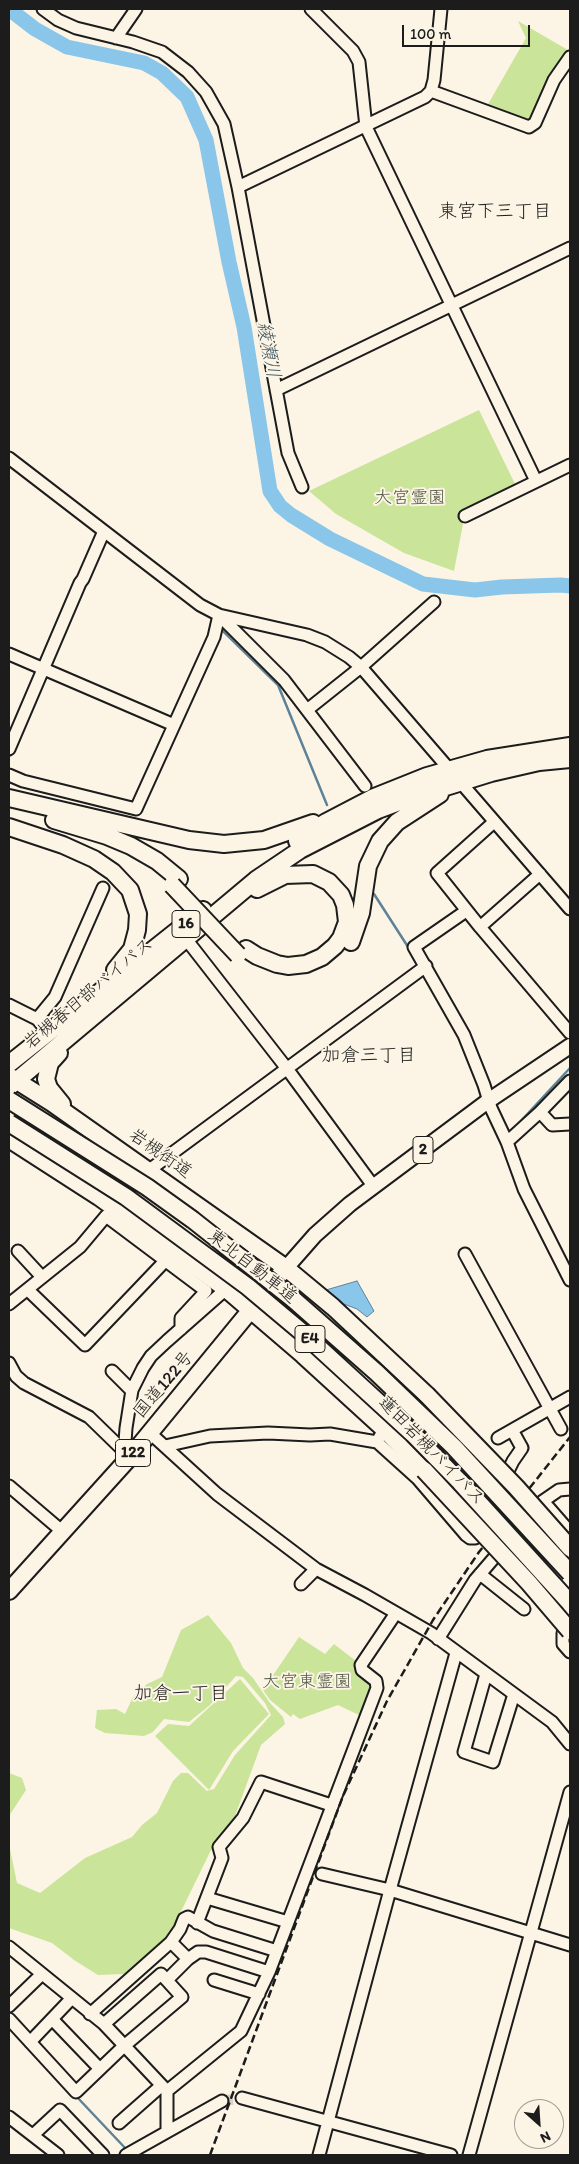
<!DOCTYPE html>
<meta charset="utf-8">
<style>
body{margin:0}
#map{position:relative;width:579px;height:2164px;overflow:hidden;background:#fcf5e5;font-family:Itim,sans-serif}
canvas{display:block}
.frame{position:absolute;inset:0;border:10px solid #1c1c1c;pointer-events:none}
.north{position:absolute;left:514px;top:2099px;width:50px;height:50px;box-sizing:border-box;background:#fcf5e5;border:1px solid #a29e95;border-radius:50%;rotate:154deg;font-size:14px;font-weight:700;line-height:20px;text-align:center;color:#1c1c1c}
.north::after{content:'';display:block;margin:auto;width:18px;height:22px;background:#1c1c1c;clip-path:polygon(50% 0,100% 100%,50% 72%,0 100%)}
.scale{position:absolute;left:402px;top:25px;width:128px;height:22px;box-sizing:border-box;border:2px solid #1c1c1c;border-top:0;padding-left:6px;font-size:15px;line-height:18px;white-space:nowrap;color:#1c1c1c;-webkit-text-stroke:4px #fcf5e5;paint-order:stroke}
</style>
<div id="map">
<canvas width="579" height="2164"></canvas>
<div class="frame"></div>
<div class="north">N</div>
<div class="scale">100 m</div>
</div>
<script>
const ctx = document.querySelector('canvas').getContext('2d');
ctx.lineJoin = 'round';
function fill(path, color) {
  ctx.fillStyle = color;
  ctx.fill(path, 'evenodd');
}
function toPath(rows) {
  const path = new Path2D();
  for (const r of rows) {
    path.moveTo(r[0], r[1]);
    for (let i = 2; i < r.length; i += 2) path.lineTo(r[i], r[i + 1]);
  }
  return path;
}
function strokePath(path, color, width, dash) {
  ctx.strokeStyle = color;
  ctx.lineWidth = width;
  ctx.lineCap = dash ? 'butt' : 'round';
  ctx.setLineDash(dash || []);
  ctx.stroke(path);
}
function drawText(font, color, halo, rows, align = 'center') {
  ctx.font = font + ' Itim,"Klee One",sans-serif';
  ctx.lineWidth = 4;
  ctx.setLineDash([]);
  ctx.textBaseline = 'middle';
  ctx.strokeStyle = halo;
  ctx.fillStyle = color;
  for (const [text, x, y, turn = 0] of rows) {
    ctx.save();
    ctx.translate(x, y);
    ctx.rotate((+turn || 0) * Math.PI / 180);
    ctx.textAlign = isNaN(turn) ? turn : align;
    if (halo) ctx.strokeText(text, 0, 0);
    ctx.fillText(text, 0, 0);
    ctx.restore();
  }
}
fill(toPath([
 [518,21,568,50,530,121,487,106,526,38],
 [479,410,516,486,459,514,463,524,454,571,404,553,336,514,309,491],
 [208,1615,231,1643,243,1668,253,1678,270,1703,283,1717,285,1724,261,1745,235,1816,210,1852,172,1930,149,1956,124,1974,98,1975,74,1960,52,1943,9,1928,9,1844,17,1883,40,1893,85,1858,132,1837,142,1825,157,1813,173,1781,181,1773,188,1773,207,1791,214,1789,235,1755,271,1715,265,1703,243,1677,236,1676,210,1705,189,1722,164,1719,153,1732,144,1736,105,1733,95,1728,97,1710,116,1709,125,1714,133,1697,147,1684,162,1677,181,1630],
 [299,1637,325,1654,334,1644,356,1661,356,1669,373,1684,361,1716,338,1705,300,1719,293,1714,291,1717,270,1700,263,1690],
 [240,1679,269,1714,233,1751,209,1790,155,1736,168,1724,189,1726],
 [9,1773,22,1778,26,1790,9,1816]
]), '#cae49a');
const water = toPath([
 [357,1281,374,1311,367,1317,357,1309,344,1304,326,1290,357,1281]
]);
fill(water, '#8ac6ea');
strokePath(water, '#5e8298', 1);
strokePath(toPath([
 [223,631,278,685,327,805],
 [374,894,410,950],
 [519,1123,570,1068],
 [76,2096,127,2150]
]), '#5e8298', 2.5);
strokePath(toPath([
 [9,9,35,29,67,47,144,63,162,73,187,97,206,140,229,262,244,327,270,491,280,506,291,515,330,539,423,584,475,590,502,587,561,585,570,586]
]), '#8ac6ea', 15);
strokePath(toPath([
 [222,2101,242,2098]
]), '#dad4c7', 11, [11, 5.5]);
const minor = toPath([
 [43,9,58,20,76,28,133,42,162,52,188,72,206,92,224,124,238,187,288,453,302,487],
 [311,9,353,51,359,62,366,127,536,481],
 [116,38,136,9],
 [431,91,529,127,535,123,554,80,570,57],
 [238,187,425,97,431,91,434,80,441,9],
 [276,390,570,248],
 [9,458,200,605,219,615,307,635,325,642,349,657,361,667,570,909],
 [465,516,570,465],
 [219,615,284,680,365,786],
 [9,654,174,725],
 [307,710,361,667,434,602],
 [9,749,80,583,83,579,104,531],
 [9,775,23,781,136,809,214,637,219,615],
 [494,822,437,873,480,927,570,1033],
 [466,911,414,947,464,1035,484,1085,491,1108,507,1142,524,1189,570,1280],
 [480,927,540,874],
 [186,939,288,1070,374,1187],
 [9,1005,37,1019,48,1032],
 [37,1019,55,997,103,888],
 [540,1112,552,1125,570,1124],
 [507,1142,540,1112,570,1081],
 [148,1171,426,966],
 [18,1251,42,1277],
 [465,1254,561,1429],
 [28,1290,85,1345,166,1260],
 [9,1304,80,1247,106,1216,206,1291,181,1318,181,1329],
 [9,1363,16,1376,24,1383,89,1417,128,1455],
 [112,1371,132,1391],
 [384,1429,377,1442,418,1479,466,1535,470,1538,475,1538,513,1461,522,1448,512,1430],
 [150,1433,217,1494,316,1569,365,1595,431,1633,552,1722,570,1744],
 [498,1438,570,1397],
 [165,1446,210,1436,268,1433,310,1435,330,1434,377,1442],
 [130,1457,125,1442,126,1428,132,1390,143,1368,151,1356,167,1341,226,1289],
 [9,1486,63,1532],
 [543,1501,570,1532],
 [480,1574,524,1609],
 [301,1584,316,1569],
 [563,1633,563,1644,570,1652],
 [438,1639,475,1580,543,1501,559,1490,570,1489],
 [486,1674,464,1752,493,1762,514,1694],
 [322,1874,390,1890,570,1945],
 [207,1898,288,1922],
 [197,1923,222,1858,219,1847,243,1818,261,1782,331,1805],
 [9,1947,104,2024,167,2091,167,2130],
 [188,1959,171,1942,180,1929,184,1919,188,1917,213,1931,277,1951],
 [167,1980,188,1959,198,1952,206,1952,269,1972],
 [214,1980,259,1994],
 [9,2006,42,1974],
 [90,2014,171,1942],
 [9,2019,76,2092,124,2046,182,1997,161,1974,104,2024],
 [52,2019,100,2069],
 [30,2042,71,1999],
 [167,2091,241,2031,269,1972,377,1688,376,1681,362,1670,361,1665,396,1613],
 [242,2098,451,2155],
 [9,2117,58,2155],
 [119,2123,161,2086],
 [33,2135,60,2110,103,2155],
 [126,2155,222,2101],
 [319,2155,390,1890,456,1653],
 [469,2155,570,1792]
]);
const major = toPath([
 [286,1268,315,1235,350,1204,488,1101,570,1046]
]);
const highway = toPath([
 [9,798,189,840,224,844,264,840,313,823],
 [54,820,107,836,131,846,157,861,179,879],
 [9,827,63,845,94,859,113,872,130,890,138,914,137,930,132,949,115,970],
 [297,841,326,822,372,798,427,776,487,759,570,746],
 [351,942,361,913,368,866,380,841,397,822,440,794],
 [246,949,257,956,277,964,288,966,306,964,322,957,335,946,341,938,347,922,345,905,341,895,329,882,313,874,285,875,257,889],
 [59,1053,50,1063,46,1079,49,1088,62,1104],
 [9,1064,203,910],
 [9,1076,52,1103,286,1268,333,1307,427,1395],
 [9,1087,257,879,300,850,378,810,410,798,491,773,539,762,570,759],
 [9,1139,99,1197,226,1289,303,1355,384,1429,424,1470],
 [9,1591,130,1457,281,1273]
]);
strokePath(minor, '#1c1c1c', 15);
strokePath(major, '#1c1c1c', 18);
strokePath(highway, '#1c1c1c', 20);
strokePath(minor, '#fcf5e5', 11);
strokePath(major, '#fcf5e5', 14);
strokePath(highway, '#fcf5e5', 16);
strokePath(toPath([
 [210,2155,343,1796,387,1701,433,1620,479,1552,570,1437]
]), '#1c1c1c', 2.5, [8, 4]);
const highwayBridge = toPath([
 [172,885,238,955],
 [9,1100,147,1187,193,1220,293,1299,377,1373,454,1447,570,1573],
 [9,1123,126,1197,248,1287,304,1334,413,1434,460,1482,570,1603],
 [427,1395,516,1487,570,1548],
 [424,1470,529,1583,570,1631]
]);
strokePath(highwayBridge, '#1c1c1c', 20, []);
strokePath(highwayBridge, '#fcf5e5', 16);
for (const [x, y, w] of [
 [186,924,28],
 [423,1150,20],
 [310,1339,30],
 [133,1453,35]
]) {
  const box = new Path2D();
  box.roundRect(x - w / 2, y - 13.5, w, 27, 4);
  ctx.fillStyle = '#fcf5e5';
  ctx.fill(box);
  strokePath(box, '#1c1c1c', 1);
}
drawText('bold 16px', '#1c1c1c', null, [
 ["16",186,924],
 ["2",423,1150],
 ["E4",310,1339],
 ["122",133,1453]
]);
drawText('18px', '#505842', '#fcf5e5', [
 ["大宮霊園",410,498],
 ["大宮東霊園",307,1682]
]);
drawText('18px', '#1c1c1c', '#fcf5e5', [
 ["岩槻春日部バイパス",89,994,-40],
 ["岩槻街道",160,1154,35],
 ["東北自動車道",252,1267,38],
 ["国道122号",164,1385,-50],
 ["蓮田岩槻バイパス",431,1451,46]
]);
drawText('19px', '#1c1c1c', '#fcf5e5', [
 ["東宮下三丁目",495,212],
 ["加倉三丁目",369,1056],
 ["加倉一丁目",181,1694]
]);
drawText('italic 19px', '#425864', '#fcf5e5', [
 ["綾瀬川",268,350,80]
]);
</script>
